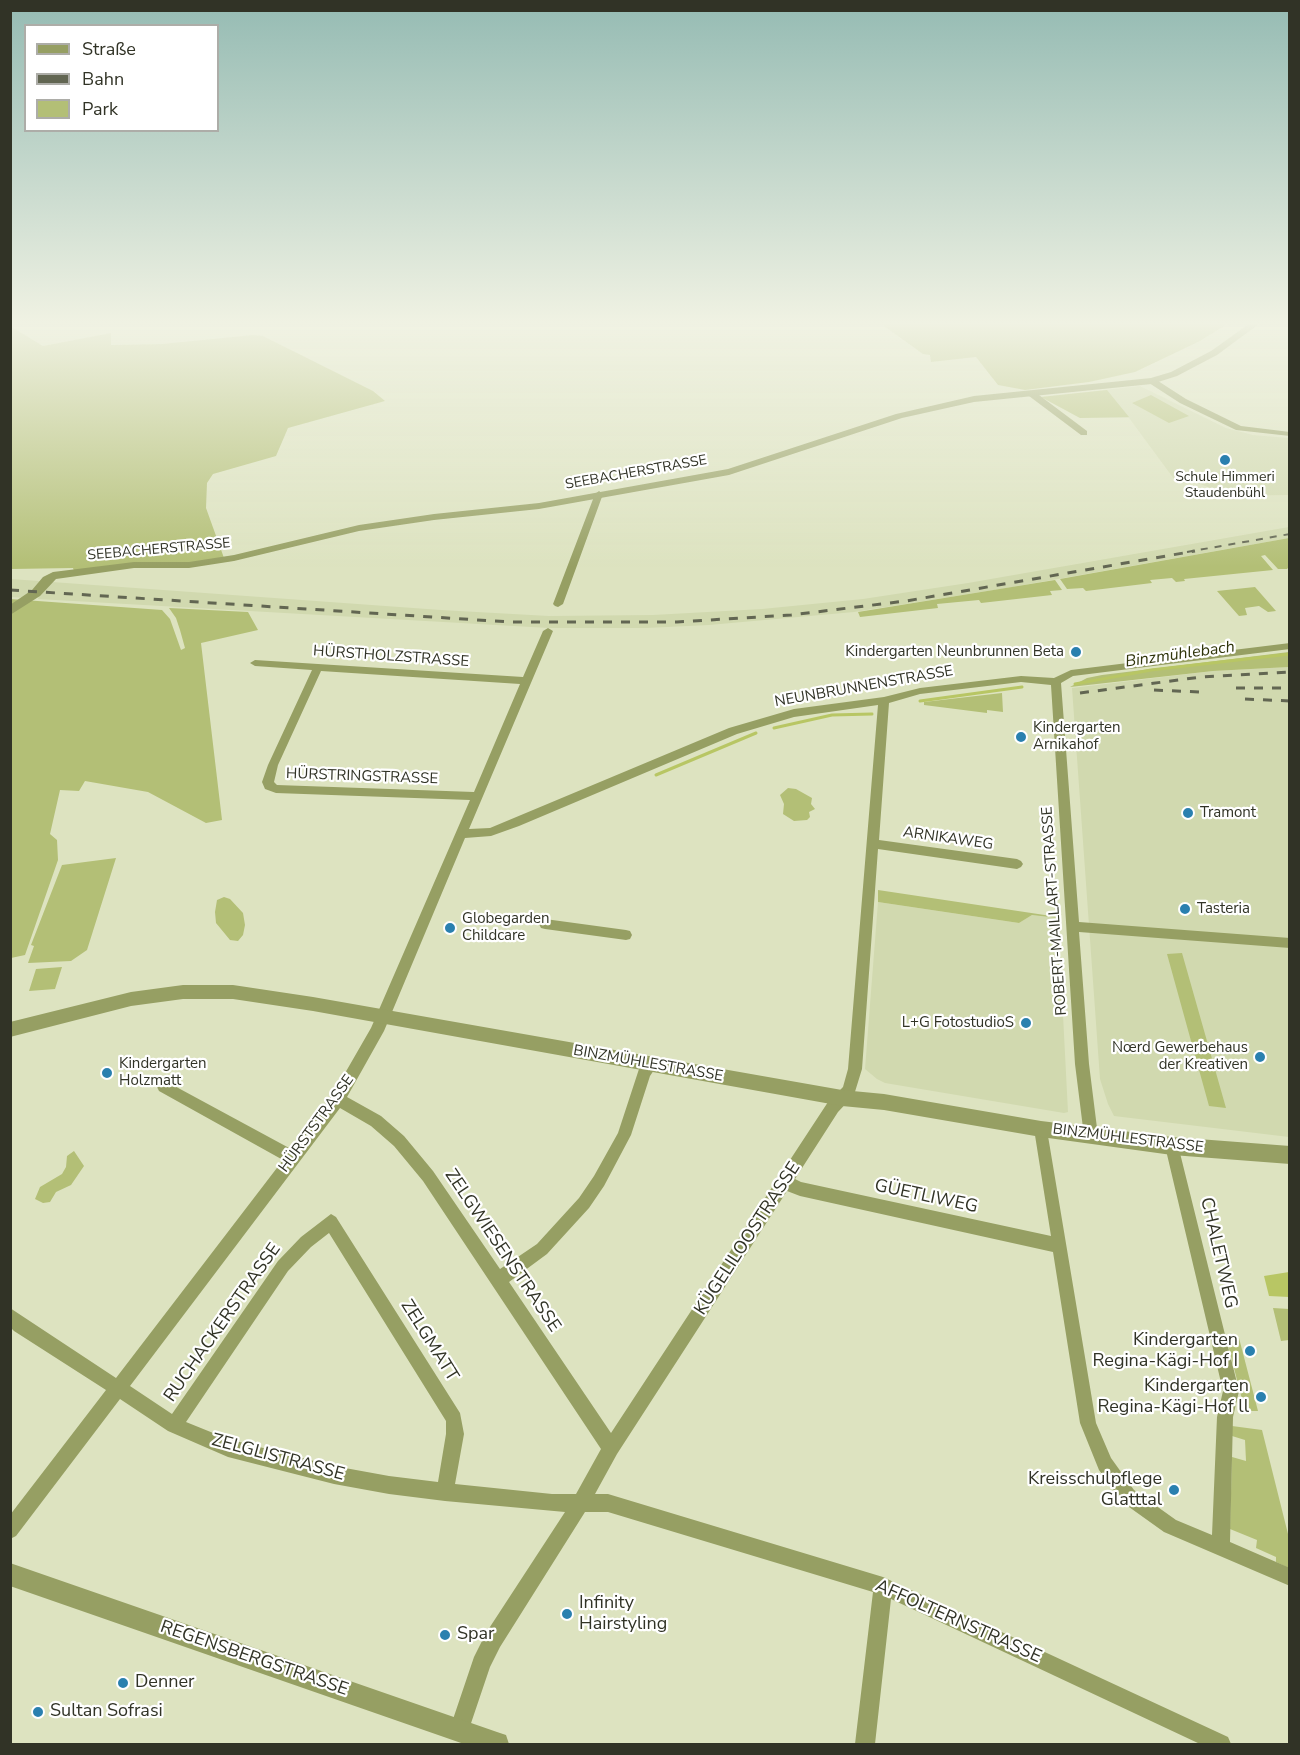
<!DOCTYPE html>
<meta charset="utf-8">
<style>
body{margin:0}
#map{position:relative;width:1300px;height:1755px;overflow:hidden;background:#dde3c0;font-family:"Nunito Sans",sans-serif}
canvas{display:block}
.frame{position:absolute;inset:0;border:12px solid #313326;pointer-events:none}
.legend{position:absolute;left:24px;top:24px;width:195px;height:108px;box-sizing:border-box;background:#fff;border:2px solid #adada8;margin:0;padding:8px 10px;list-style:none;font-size:18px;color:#313326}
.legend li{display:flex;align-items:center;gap:12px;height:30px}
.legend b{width:30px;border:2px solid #adada8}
</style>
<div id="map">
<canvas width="1300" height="1755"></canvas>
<div class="frame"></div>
<ul class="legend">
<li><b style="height:8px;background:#969f63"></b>Straße</li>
<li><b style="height:8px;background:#626652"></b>Bahn</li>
<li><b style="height:16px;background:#b3bf76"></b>Park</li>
</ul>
</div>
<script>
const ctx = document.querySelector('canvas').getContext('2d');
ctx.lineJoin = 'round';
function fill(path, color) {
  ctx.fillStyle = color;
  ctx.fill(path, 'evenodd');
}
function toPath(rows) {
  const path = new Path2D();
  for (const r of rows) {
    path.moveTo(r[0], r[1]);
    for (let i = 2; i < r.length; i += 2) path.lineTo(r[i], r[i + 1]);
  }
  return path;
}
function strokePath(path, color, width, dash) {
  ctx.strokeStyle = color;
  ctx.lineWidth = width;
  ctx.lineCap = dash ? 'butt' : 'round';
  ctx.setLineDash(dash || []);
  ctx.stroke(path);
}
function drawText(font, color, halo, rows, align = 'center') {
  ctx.font = font + ' "Nunito Sans",sans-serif';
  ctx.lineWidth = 4.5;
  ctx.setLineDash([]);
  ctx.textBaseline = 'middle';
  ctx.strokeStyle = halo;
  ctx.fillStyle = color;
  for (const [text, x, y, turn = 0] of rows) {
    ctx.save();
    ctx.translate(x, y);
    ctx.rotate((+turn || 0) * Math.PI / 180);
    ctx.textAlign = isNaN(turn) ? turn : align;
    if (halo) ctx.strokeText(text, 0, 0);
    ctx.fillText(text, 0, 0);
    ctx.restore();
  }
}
fill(toPath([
 [1140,386,1226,428,1253,435,1289,438,1289,495,1230,496,1198,483,1177,483,1129,418,1080,418,1041,397],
 [1289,527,1289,538,1007,588,854,612,709,625,646,628,549,628,38,599,39,594,52,582,441,610,549,616,653,615,762,609,863,599,968,583],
 [10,579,39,581,38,584,25,598,11,597],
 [1289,667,1289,1137,1114,1116,1108,1104,1100,1079,1072,688,1213,671],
 [878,902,1019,923,1032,915,1058,918,1068,1112,1064,1113,885,1083,877,1079,865,1069]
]), '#d1d9af');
fill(toPath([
 [877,321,1232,321,1200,341,1135,372,1089,382,1025,390,998,385,976,357,931,362,930,355,923,354],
 [10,326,43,346,111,333,111,345,162,344,253,335,263,336,373,391,385,401,288,428,276,456,213,474,207,483,206,508,224,558,188,563,74,571,73,568,11,569],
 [1107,390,1129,417,1080,418,1041,397],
 [1151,395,1189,416,1169,423,1132,403],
 [1289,538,1289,567,1287,569,1278,569,1265,555,1261,556,1273,570,1184,579,1185,581,1176,582,1172,578,1150,580,1152,583,1086,591,1083,588,1067,589,1060,579],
 [1055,580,1062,590,1050,591,1052,595,981,603,979,600,937,604,938,608,860,617,858,612],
 [1255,587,1276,611,1268,612,1259,606,1245,608,1247,615,1239,616,1217,591],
 [10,599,162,610,170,619,181,650,185,648,180,630,176,618,169,608,248,612,258,630,201,643,222,820,206,823,148,792,85,781,79,791,60,790,50,834,57,840,58,860,25,955,11,958],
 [1289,652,1289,667,1213,671,1070,687,1087,678,1102,675],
 [1002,693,1003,712,987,710,987,713,924,705,924,702],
 [788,788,796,789,812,798,811,804,815,809,809,812,810,817,807,820,794,821,783,814,784,804,780,795],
 [116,858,87,950,71,961,28,963,34,946,31,945,62,865],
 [878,890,1058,917,1058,918,1032,915,1019,923,878,902],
 [224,897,230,899,243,913,245,925,243,935,238,941,230,940,216,923,215,912,217,900],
 [1182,953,1226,1108,1209,1106,1167,954],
 [62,967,55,989,29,991,36,969],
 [74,1151,84,1166,71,1185,56,1192,50,1202,43,1203,35,1199,40,1187,62,1174,66,1167,67,1156],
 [1273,1308,1289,1309,1289,1340,1281,1341],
 [1226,1337,1239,1338,1258,1411,1245,1411],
 [1232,1426,1262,1430,1289,1538,1289,1568,1276,1562,1276,1557,1256,1548,1257,1540,1230,1529,1232,1457,1246,1461,1245,1440,1232,1436]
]), '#b3bf76');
fill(toPath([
 [1289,1272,1289,1297,1269,1296,1264,1276]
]), '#b8c664');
strokePath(toPath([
 [1075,684,1151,670,1290,654],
 [920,701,1022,687],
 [774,728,832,715,872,714],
 [656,775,756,733]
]), '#b8c664', 3);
fill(toPath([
 [1149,379,1155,379,1186,399,1241,426,1290,432,1290,436,1236,430,1180,403,1149,383,1149,379],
 [1029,392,1035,392,1087,431,1087,435,1081,435,1029,396,1029,392],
 [599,491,603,494,563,604,558,607,555,606,553,604,595,494,599,491],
 [548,628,553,631,469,829,490,828,729,728,794,709,884,697,920,688,1021,676,1054,678,1071,670,1290,643,1290,649,1073,676,1061,683,1079,922,1290,938,1290,948,1079,932,1089,1064,1098,1136,1096,1141,1091,1143,1086,1141,1084,1136,1075,1064,1051,685,1021,682,920,694,889,703,879,840,1017,859,1021,861,1023,864,1021,867,1017,869,878,849,862,1069,854,1095,838,1112,795,1179,801,1182,1051,1236,1034,1129,1036,1124,1041,1122,1046,1124,1096,1423,1111,1458,1134,1490,1176,1520,1212,1535,1217,1417,1223,1391,1165,1146,1167,1141,1172,1139,1177,1141,1239,1391,1233,1417,1230,1542,1290,1568,1290,1586,1164,1532,1122,1502,1099,1470,1080,1423,1053,1252,800,1196,787,1191,617,1454,595,1494,608,1494,883,1577,1228,1737,1231,1744,1200,1744,891,1599,875,1744,855,1744,873,1592,608,1512,585,1512,500,1647,490,1667,466,1738,459,1741,452,1738,449,1731,474,1657,486,1633,565,1512,445,1501,389,1494,334,1484,228,1457,168,1431,120,1399,16,1536,10,1539,10,1515,106,1390,14,1331,10,1327,10,1308,116,1378,283,1160,159,1091,157,1087,159,1083,164,1081,169,1083,291,1149,333,1094,371,1028,470,800,276,793,265,789,262,782,268,765,312,670,255,666,250,663,255,660,523,677,543,631,548,628],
 [321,671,520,684,474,792,277,785,274,782,278,765,321,671],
 [878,705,848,1069,843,1087,828,1102,611,1433,509,1282,547,1254,589,1208,604,1186,631,1135,650,1076,658,1064,656,1060,651,1058,646,1060,639,1069,618,1133,594,1176,579,1198,537,1244,500,1269,433,1171,404,1136,381,1116,347,1097,384,1031,465,838,491,836,519,826,737,734,794,717,878,705],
 [340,1108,371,1126,394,1146,423,1181,601,1449,576,1494,552,1494,455,1484,464,1434,460,1413,336,1217,331,1214,301,1237,278,1261,172,1414,130,1386,340,1108],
 [329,1233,446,1421,446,1434,438,1482,389,1476,334,1466,228,1439,186,1422,288,1271,311,1247,329,1233],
 [545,919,626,930,630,931,632,935,630,939,626,940,545,929,541,928,539,924,541,920,545,919]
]), '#969f63');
fill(toPath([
 [1253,321,1263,321,1217,355,1177,376,1152,384,974,402,902,418,729,475,539,509,434,520,359,531,234,561,189,568,134,568,56,579,40,596,10,615,10,605,32,590,43,577,53,572,134,562,189,562,234,555,359,525,434,514,539,503,728,469,896,414,974,396,1151,378,1171,372,1211,351,1253,321],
 [183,985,233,985,313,997,842,1090,884,1094,1041,1121,1172,1137,1290,1146,1290,1164,1172,1155,1041,1137,884,1110,842,1106,313,1011,233,999,183,999,131,1006,10,1037,10,1022,131,992,183,985],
 [10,1563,497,1732,506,1735,509,1744,464,1744,10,1586,10,1563]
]), '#969f63');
strokePath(toPath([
 [1187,552,1290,534]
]), '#626652', 2, [7, 7]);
strokePath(toPath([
 [10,590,510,622,677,622,791,615,906,601,1195,551],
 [1236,688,1290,688],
 [1154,690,1199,692],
 [1080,693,1201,677,1290,672],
 [1245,699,1290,701]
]), '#626652', 3, [9, 9]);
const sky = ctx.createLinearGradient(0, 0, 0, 567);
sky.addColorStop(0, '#95bbb3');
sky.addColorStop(0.57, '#f0f2e3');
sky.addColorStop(1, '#f0f2e300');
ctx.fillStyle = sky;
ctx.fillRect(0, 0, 1300, 567);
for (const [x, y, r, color] of [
 [1225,460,6,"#2a80af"],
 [1076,652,6,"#2a80af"],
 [1021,737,6,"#2a80af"],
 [1188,813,6,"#2a80af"],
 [1185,909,6,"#2a80af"],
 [450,928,6,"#2a80af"],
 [1026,1023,6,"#2a80af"],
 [1260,1057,6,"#2a80af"],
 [107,1073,6,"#2a80af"],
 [1250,1351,6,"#2a80af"],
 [1261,1397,6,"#2a80af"],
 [1174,1490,6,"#2a80af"],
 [567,1614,6,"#2a80af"],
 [445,1635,6,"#2a80af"],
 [123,1683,6,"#2a80af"],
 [38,1712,6,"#2a80af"]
]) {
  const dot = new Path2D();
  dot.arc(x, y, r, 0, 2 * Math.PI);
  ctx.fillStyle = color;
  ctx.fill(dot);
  strokePath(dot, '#fff', 2);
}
drawText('14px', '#313326', '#fff', [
 ["SEEBACHERSTRASSE",636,473,-10],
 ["SEEBACHERSTRASSE",159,550,-5]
]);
drawText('14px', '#313326', '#fff', [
 ["Schule Himmeri",1225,478],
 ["Staudenbühl",1225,494]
]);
drawText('15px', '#313326', '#fff', [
 ["Kindergarten Neunbrunnen Beta",1064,652,"right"],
 ["Kindergarten",1033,728],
 ["Arnikahof",1033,745],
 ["Tramont",1200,813],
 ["Tasteria",1197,909],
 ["Globegarden",462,919],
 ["Childcare",462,936],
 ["L+G FotostudioS",1014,1023,"right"],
 ["Nœrd Gewerbehaus",1248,1048,"right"],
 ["der Kreativen",1248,1065,"right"],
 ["Kindergarten",119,1064],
 ["Holzmatt",119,1081]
], 'left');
drawText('15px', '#313326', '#fff', [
 ["HÜRSTHOLZSTRASSE",391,657,4],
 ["NEUNBRUNNENSTRASSE",864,687,-10],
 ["HÜRSTRINGSTRASSE",362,777,2],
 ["ARNIKAWEG",948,839,8],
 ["ROBERT-MAILLART-STRASSE",1055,911,-94],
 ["BINZMÜHLESTRASSE",648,1064,10],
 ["HÜRSTSTRASSE",317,1124,-54],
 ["BINZMÜHLESTRASSE",1128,1139,7]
]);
drawText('italic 16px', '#30350b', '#fff', [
 ["Binzmühlebach",1180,655,-8]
]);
drawText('18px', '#313326', '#fff', [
 ["GÜETLIWEG",926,1197,12],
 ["KÜGELILOOSTRASSE",748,1239,-57],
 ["ZELGWIESENSTRASSE",502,1251,56],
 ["CHALETWEG",1218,1253,77],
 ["RUCHACKERSTRASSE",223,1323,-55],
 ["ZELGMATT",429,1341,58],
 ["ZELGLISTRASSE",278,1458,15],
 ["AFFOLTERNSTRASSE",958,1622,24],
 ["REGENSBERGSTRASSE",254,1659,19]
]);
drawText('18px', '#313326', '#fff', [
 ["Kindergarten",1238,1341,"right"],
 ["Regina-Kägi-Hof I",1238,1362,"right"],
 ["Kindergarten",1249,1387,"right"],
 ["Regina-Kägi-Hof ll",1249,1408,"right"],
 ["Kreisschulpflege",1162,1480,"right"],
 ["Glatttal",1162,1501,"right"],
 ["Infinity",579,1604],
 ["Hairstyling",579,1625],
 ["Spar",457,1635],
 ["Denner",135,1683],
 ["Sultan Sofrasi",50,1712]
], 'left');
</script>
